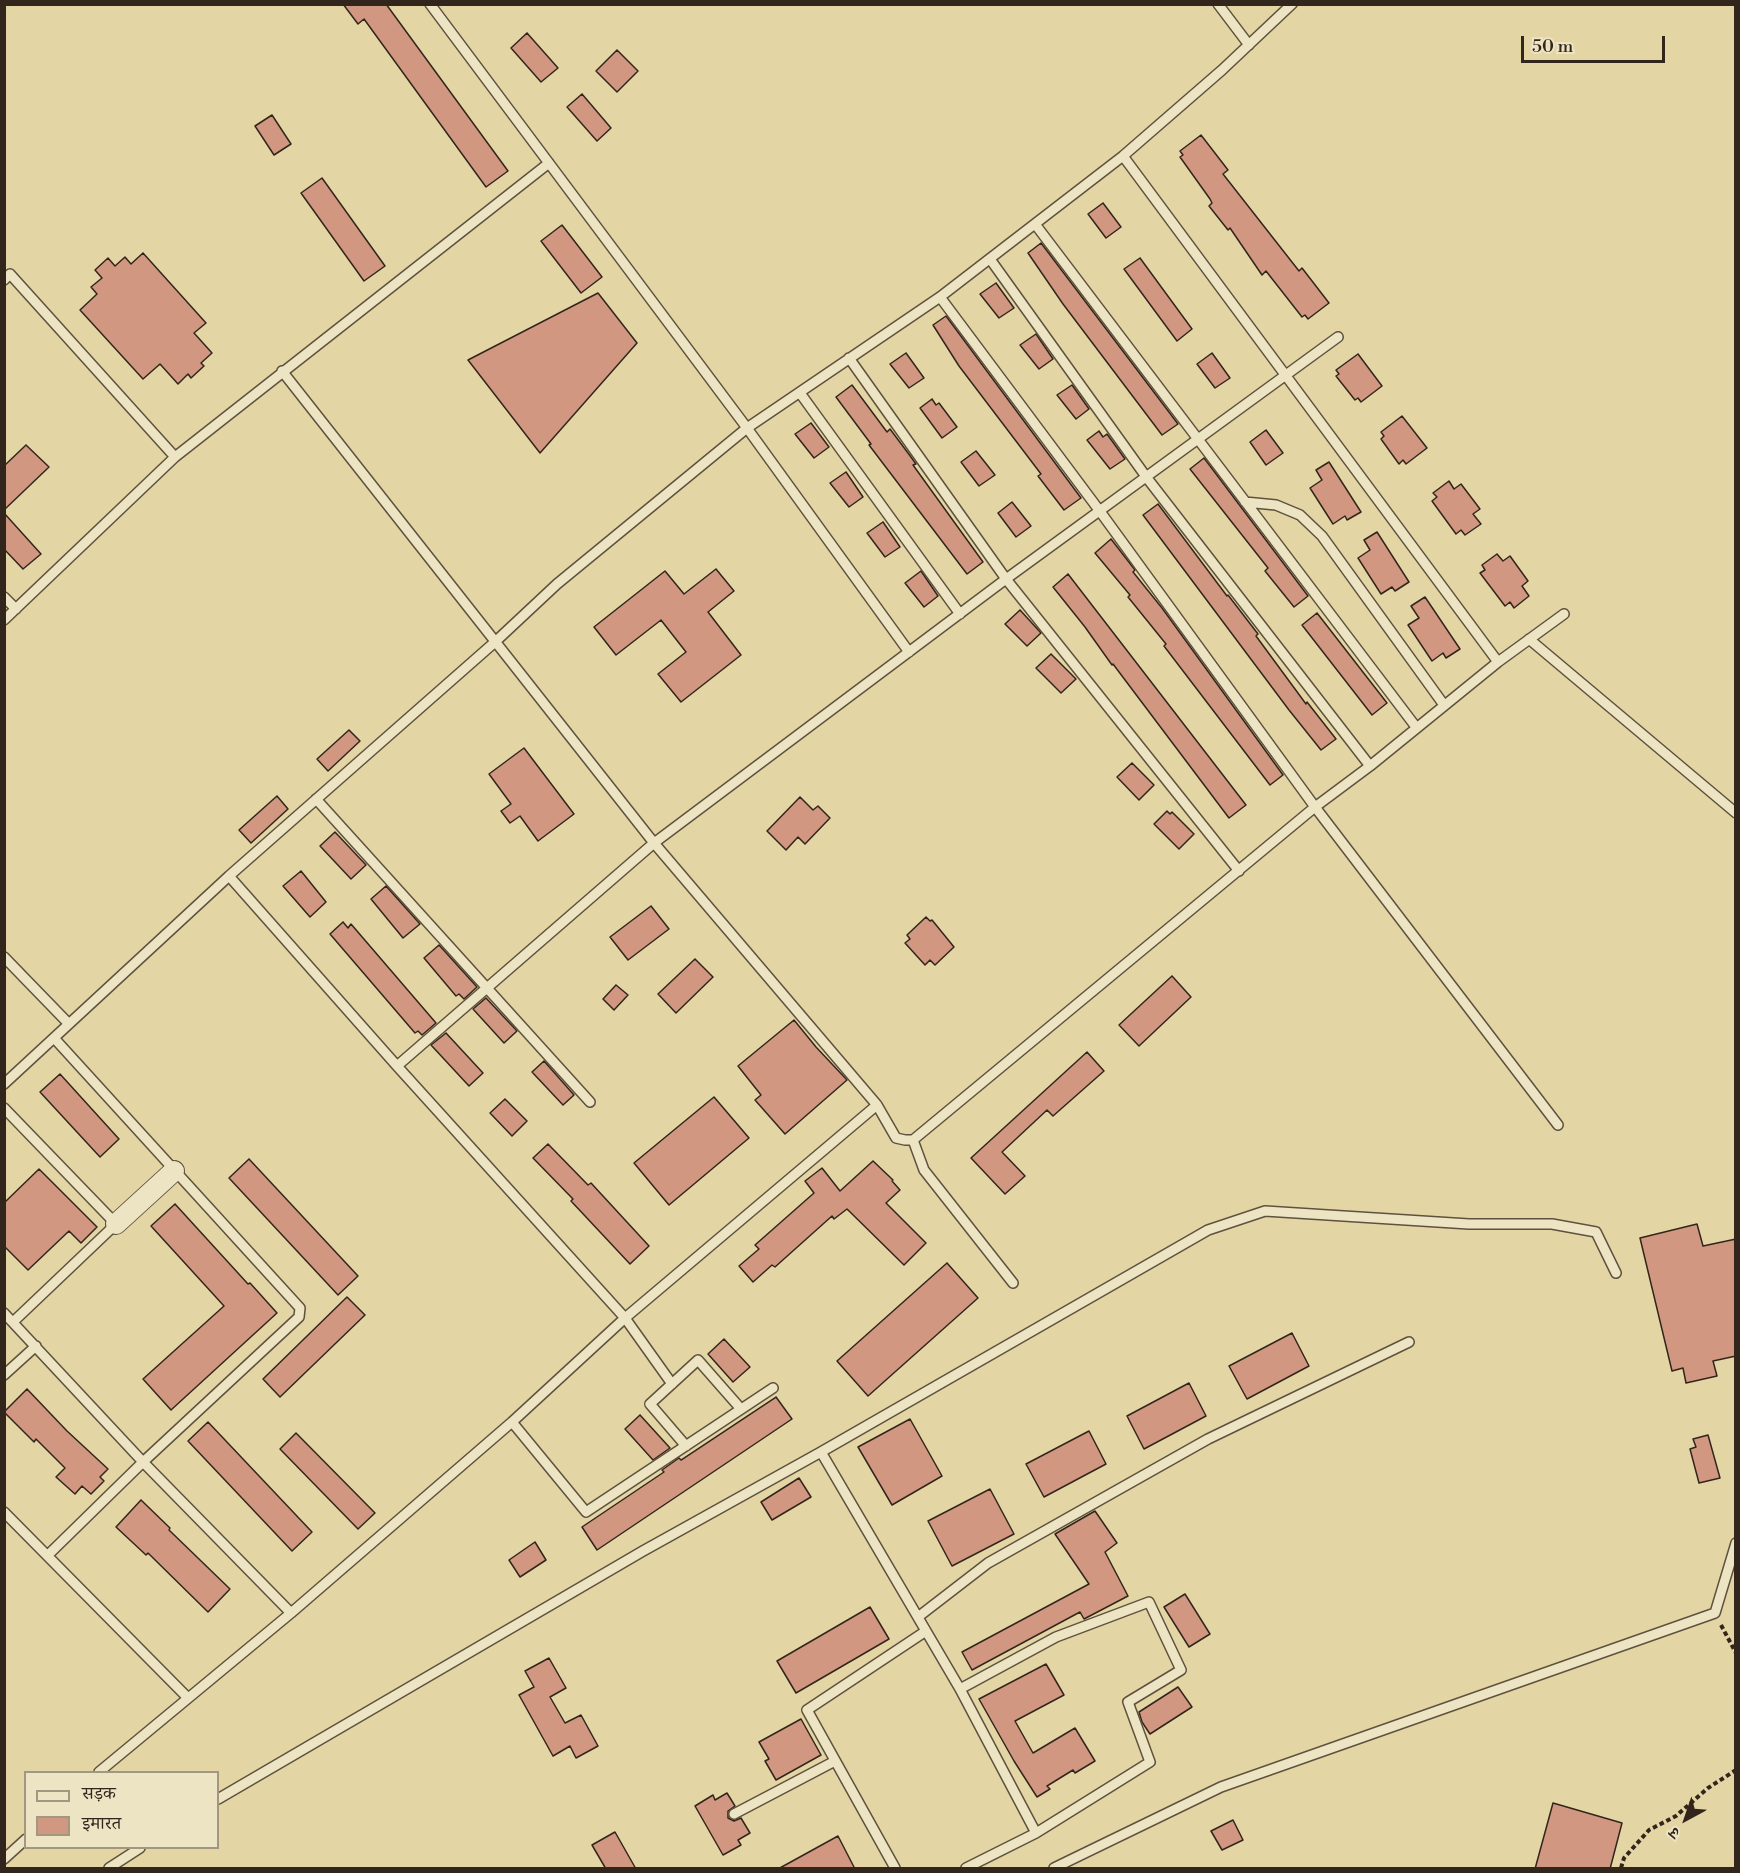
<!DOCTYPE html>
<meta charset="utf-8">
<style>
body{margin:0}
#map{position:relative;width:1740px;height:1873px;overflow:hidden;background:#e4d5a4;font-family:"Libre Bodoni","Noto Serif Devanagari",serif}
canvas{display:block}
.frame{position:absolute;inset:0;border:6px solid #32261c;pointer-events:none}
.legend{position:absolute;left:24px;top:1771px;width:195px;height:78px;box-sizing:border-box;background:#ede4c4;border:2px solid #a29881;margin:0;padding:8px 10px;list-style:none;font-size:18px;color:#32261c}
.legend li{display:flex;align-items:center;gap:12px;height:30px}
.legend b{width:30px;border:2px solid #a29881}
.north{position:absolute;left:1656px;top:1789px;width:60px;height:60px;-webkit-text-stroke:4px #ede4c4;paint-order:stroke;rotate:220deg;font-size:16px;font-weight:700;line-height:24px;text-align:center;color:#32261c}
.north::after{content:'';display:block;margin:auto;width:21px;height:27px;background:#32261c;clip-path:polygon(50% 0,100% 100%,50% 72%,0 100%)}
.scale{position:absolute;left:1521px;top:36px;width:144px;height:27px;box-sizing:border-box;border:3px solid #32261c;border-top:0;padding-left:8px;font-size:18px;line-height:21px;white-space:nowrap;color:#32261c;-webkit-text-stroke:4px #ede4c4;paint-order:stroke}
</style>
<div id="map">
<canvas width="1740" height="1873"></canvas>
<div class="frame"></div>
<ul class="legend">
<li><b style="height:8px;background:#ede4c4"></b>सड़क</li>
<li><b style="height:16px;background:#d29781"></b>इमारत</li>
</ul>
<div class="north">उ</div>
<div class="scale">50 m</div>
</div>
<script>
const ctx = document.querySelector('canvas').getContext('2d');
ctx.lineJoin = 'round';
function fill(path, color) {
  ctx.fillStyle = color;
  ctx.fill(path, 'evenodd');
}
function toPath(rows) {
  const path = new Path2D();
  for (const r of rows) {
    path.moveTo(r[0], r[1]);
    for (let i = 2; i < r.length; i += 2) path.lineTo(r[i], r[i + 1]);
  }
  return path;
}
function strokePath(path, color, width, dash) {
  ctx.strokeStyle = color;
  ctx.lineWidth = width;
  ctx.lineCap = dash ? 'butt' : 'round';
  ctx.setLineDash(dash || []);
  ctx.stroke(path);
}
const building = toPath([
 [343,4,386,4,508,171,486,187,364,19,358,24,343,4],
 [527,33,558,68,541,82,511,48,527,33],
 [617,50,638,71,617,92,596,71,617,50],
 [582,94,611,128,597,141,567,107,582,94],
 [272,115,291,144,274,155,255,126,272,115],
 [1201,135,1228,170,1223,174,1299,271,1302,268,1329,303,1308,319,1305,315,1302,317,1266,271,1262,275,1230,228,1228,230,1209,206,1212,203,1210,199,1180,157,1183,155,1180,151,1201,135],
 [322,178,385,266,364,281,301,193,322,178],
 [1103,203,1121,227,1106,238,1088,214,1103,203],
 [562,225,602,277,581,293,541,241,562,225],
 [1041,243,1178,424,1162,435,1063,304,1028,253,1041,243],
 [143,253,206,323,194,333,212,353,201,363,204,366,191,378,188,374,178,384,160,364,143,379,80,310,97,294,91,287,102,278,95,270,108,258,115,266,125,257,131,264,143,253],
 [1140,258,1192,329,1177,341,1124,269,1140,258],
 [996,283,1014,308,999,318,980,294,996,283],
 [598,293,637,343,540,453,468,360,598,293],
 [946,316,1081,498,1064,510,1038,476,1041,474,959,366,933,325,946,316],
 [1036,334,1053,359,1039,369,1020,345,1036,334],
 [906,353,924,378,909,388,890,364,906,353],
 [1212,353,1230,378,1215,388,1197,364,1212,353],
 [1358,354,1382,386,1361,402,1358,398,1355,400,1336,376,1339,374,1336,370,1358,354],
 [852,385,887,432,890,429,908,453,916,464,913,465,983,562,967,574,869,445,871,444,836,397,852,385],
 [1072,385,1089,409,1076,419,1057,395,1072,385],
 [932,399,936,405,939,403,957,427,942,438,920,408,932,399],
 [1402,416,1427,448,1406,464,1403,460,1399,464,1381,439,1384,436,1381,432,1402,416],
 [811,423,829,447,814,458,795,434,811,423],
 [1266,430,1283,453,1266,465,1250,442,1266,430],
 [1099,431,1103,437,1107,434,1125,459,1110,469,1087,440,1099,431],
 [26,445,49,467,4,510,4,466,26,445],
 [976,451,995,475,979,486,961,462,976,451],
 [1204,458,1308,596,1294,607,1265,571,1268,568,1190,469,1204,458],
 [1329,462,1361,512,1347,520,1345,516,1333,524,1310,488,1322,480,1316,470,1329,462],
 [846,472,863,497,849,507,830,483,846,472],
 [1449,481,1454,489,1461,484,1480,509,1473,514,1481,524,1465,535,1461,530,1456,534,1432,501,1437,497,1433,493,1449,481],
 [1012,502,1031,526,1016,537,998,513,1012,502],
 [1158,504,1227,596,1228,595,1258,634,1256,636,1306,704,1307,702,1336,739,1321,750,1289,710,1143,515,1158,504],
 [4,513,41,554,23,569,4,549,4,513],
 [883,522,900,547,885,557,867,533,883,522],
 [1377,532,1409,582,1395,591,1392,587,1381,594,1358,558,1370,550,1364,540,1377,532],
 [1111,539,1135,570,1133,572,1162,608,1283,775,1270,785,1164,646,1166,644,1128,597,1130,595,1095,553,1111,539],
 [1497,554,1503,561,1510,556,1528,581,1522,586,1529,596,1514,608,1510,602,1505,606,1480,573,1485,570,1482,565,1497,554],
 [716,569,734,591,708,612,741,655,681,702,658,674,686,652,661,620,616,655,594,627,665,571,684,594,716,569],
 [921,571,938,596,924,607,905,583,921,571],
 [1068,574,1246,805,1229,818,1113,664,1112,665,1085,627,1053,587,1068,574],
 [1425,597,1460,649,1446,658,1443,653,1432,661,1408,625,1419,618,1411,606,1425,597],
 [1020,610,1041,633,1027,646,1005,624,1020,610],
 [1317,613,1387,703,1372,715,1302,625,1317,613],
 [1051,654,1076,679,1061,693,1036,668,1051,654],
 [349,730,360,741,328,771,317,759,349,730],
 [524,748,574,814,538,841,520,816,510,823,501,811,511,804,489,774,524,748],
 [1132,763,1154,785,1139,800,1117,777,1132,763],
 [277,796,288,809,251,843,239,830,277,796],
 [800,797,813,810,818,806,830,818,805,844,798,837,786,850,767,831,800,797],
 [1167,811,1170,814,1172,812,1194,834,1179,849,1154,824,1167,811],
 [335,832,366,865,351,879,320,846,335,832],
 [301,871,326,902,310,917,283,886,301,871],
 [386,886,420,924,403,938,371,899,386,886],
 [651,906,669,929,628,960,610,937,651,906],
 [926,917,930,921,932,920,954,947,935,965,930,960,925,965,905,943,910,939,907,935,926,917],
 [343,922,348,928,351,924,436,1023,422,1035,418,1031,415,1033,330,934,343,922],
 [439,945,477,987,464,999,459,994,456,996,424,958,439,945],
 [695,959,713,977,676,1013,658,994,695,959],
 [1172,976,1191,997,1139,1046,1119,1025,1172,976],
 [616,985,628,995,614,1010,603,999,616,985],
 [486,998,517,1031,504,1043,473,1009,486,998],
 [794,1020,816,1047,847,1080,785,1134,755,1100,761,1095,738,1066,794,1020],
 [446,1033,483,1073,469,1086,431,1045,446,1033],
 [1087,1052,1104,1071,1053,1116,1047,1110,1002,1152,1025,1176,1005,1194,971,1158,1087,1052],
 [544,1061,574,1095,563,1105,532,1072,544,1061],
 [60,1074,119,1139,100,1157,40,1092,60,1074],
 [714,1097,749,1138,669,1205,634,1163,714,1097],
 [505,1099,527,1121,512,1136,490,1113,505,1099],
 [548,1144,588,1185,591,1183,649,1246,630,1264,571,1201,573,1199,533,1158,548,1144],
 [249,1159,358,1276,338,1295,229,1178,249,1159],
 [873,1161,893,1180,892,1181,900,1190,886,1203,926,1243,904,1265,847,1209,834,1219,832,1216,775,1267,772,1265,753,1282,739,1266,759,1249,755,1245,814,1193,805,1181,822,1168,840,1191,873,1161],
 [39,1169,97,1227,81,1243,69,1231,28,1270,4,1246,4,1203,39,1169],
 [175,1204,248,1284,250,1283,277,1313,171,1410,143,1379,224,1306,151,1226,175,1204],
 [1697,1224,1703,1246,1736,1239,1736,1356,1713,1361,1717,1376,1686,1383,1683,1368,1672,1371,1640,1238,1697,1224],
 [947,1263,978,1298,868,1396,837,1361,947,1263],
 [347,1297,365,1315,280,1397,263,1379,347,1297],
 [1292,1333,1309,1366,1247,1399,1229,1366,1292,1333],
 [724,1339,750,1367,733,1382,708,1354,724,1339],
 [1189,1383,1206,1416,1144,1449,1127,1416,1189,1383],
 [27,1389,67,1431,108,1469,100,1477,104,1481,91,1494,82,1486,75,1494,56,1477,65,1468,36,1439,34,1442,4,1412,27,1389],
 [776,1397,792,1419,597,1550,582,1527,664,1472,662,1470,679,1458,681,1460,776,1397],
 [640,1415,670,1448,653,1460,625,1429,640,1415],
 [910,1419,942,1476,892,1505,858,1447,910,1419],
 [208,1422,312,1532,292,1551,188,1441,208,1422],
 [1089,1431,1106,1464,1044,1497,1026,1464,1089,1431],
 [296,1433,375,1513,358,1529,280,1449,296,1433],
 [1708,1435,1720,1478,1699,1483,1690,1449,1696,1447,1693,1439,1708,1435],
 [799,1478,811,1497,772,1520,761,1502,799,1478],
 [990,1489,1014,1534,952,1566,928,1521,990,1489],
 [141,1500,170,1528,169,1530,230,1589,208,1612,148,1553,146,1555,116,1527,141,1500],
 [1095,1511,1117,1543,1105,1552,1128,1596,1084,1619,1080,1612,972,1670,962,1652,1089,1584,1055,1534,1095,1511],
 [535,1542,546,1560,520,1577,509,1560,535,1542],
 [1185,1594,1210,1634,1189,1647,1164,1607,1185,1594],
 [870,1607,889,1639,796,1693,777,1661,870,1607],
 [549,1658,566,1688,550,1697,565,1723,581,1715,598,1746,576,1758,570,1746,553,1756,519,1695,534,1687,525,1671,549,1658],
 [1046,1664,1064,1695,1015,1721,1033,1753,1075,1728,1095,1761,1075,1773,1073,1770,1047,1786,1050,1789,1037,1797,1014,1761,979,1699,1046,1664],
 [1178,1687,1192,1707,1150,1734,1142,1722,1139,1712,1178,1687],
 [801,1719,821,1755,776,1780,765,1761,769,1759,759,1742,801,1719],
 [727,1793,735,1806,728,1811,728,1818,734,1821,741,1818,750,1833,738,1840,741,1845,723,1855,695,1806,713,1795,715,1800,727,1793],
 [1553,1803,1622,1823,1610,1869,1535,1869,1553,1803],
 [1233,1820,1243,1840,1222,1850,1211,1831,1233,1820],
 [615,1832,636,1869,606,1869,592,1845,615,1832],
 [838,1836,855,1869,778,1869,838,1836]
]);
fill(building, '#d29781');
strokePath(building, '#32261c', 1.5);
const lane = toPath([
 [430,4,747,428,909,652],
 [1218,4,1249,45],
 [1123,156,1498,662],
 [1035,224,1416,727],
 [990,259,1147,478,1370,766],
 [4,280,10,274,175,457],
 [940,297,1099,510,1315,807,1558,1125],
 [849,358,1006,579,1239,871],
 [282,371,654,843,1006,579,1338,337],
 [800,393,960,614],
 [1245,502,1276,505,1300,515,1322,536,1444,705],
 [4,597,16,609],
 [4,620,175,457,549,163],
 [1529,639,1736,813],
 [316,799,590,1102],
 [229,876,397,1066,625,1318,672,1384],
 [4,957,69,1024],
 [4,1084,229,876,495,642,557,584,747,428,940,297,1123,156,1222,70,1292,4],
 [877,1105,896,1138,905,1140,913,1140,1315,807,1370,766,1498,662,1564,614],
 [4,1108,116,1224,13,1322],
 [913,1140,924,1170,1013,1283],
 [4,1313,143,1462,291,1613,99,1772],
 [4,1375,36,1346],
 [512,1422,586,1512,773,1388],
 [686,1446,650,1404,698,1360,741,1409],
 [821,1452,1208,1230,1265,1211,1469,1224,1552,1224,1596,1232,1616,1273],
 [4,1512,188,1698],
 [48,1555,143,1462,299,1317,300,1308,54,1038],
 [291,1613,512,1422,625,1318,877,1105,654,843,397,1066],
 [918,1617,988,1563,1208,1439,1409,1342],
 [960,1689,1036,1833],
 [218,1799,643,1551,821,1452,960,1689,1056,1637,1149,1602,1181,1670,1128,1702,1150,1762,1036,1833,966,1868],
 [734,1814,835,1761],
 [4,1859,26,1839],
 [109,1868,140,1848],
 [895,1868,807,1710,926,1631],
 [1054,1868,1221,1787,1715,1613,1736,1543]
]);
const street = toPath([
 [116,1224,174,1171]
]);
strokePath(lane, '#5e523e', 12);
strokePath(street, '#5e523e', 22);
strokePath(toPath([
 [1721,1625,1736,1653],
 [1621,1868,1624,1858,1649,1830,1676,1816,1708,1788,1736,1770]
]), '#32261c', 4, [4.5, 3]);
strokePath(lane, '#ede4c4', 9);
strokePath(street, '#ede4c4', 20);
</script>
